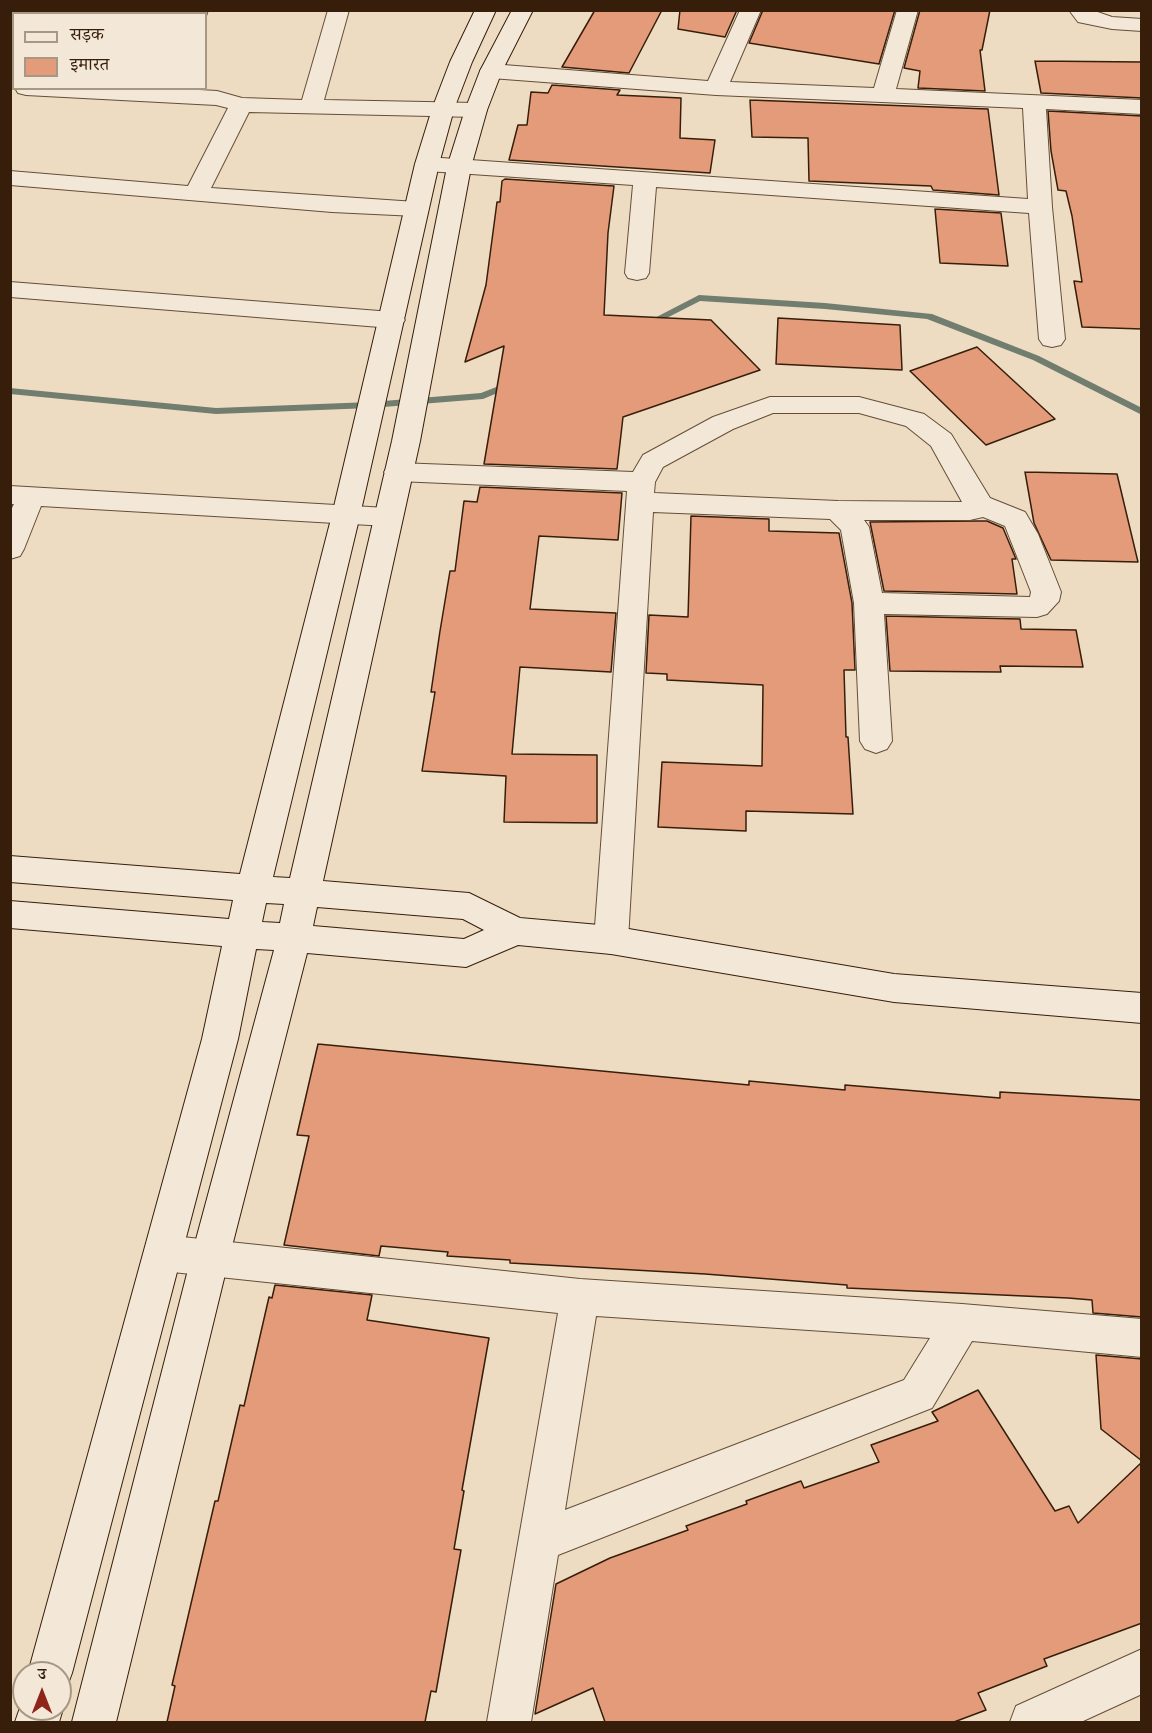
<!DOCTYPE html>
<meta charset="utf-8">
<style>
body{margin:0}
#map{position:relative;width:1152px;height:1733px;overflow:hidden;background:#eddcc1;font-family:"IM FELL English","Noto Serif Devanagari",serif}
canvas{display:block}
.frame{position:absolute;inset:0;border:12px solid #361e0b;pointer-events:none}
.legend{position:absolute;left:12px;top:12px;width:195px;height:78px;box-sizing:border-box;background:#f3e8d7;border:2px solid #a79785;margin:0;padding:8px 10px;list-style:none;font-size:18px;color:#361e0b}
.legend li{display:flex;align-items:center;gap:12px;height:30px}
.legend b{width:30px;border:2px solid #a79785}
.north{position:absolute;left:12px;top:1661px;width:60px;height:60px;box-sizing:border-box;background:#f3e8d7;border:2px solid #a79785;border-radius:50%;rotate:0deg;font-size:16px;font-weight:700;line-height:24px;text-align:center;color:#361e0b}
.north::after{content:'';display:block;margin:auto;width:21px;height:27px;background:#8f2418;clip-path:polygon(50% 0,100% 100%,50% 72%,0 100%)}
</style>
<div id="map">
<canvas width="1152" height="1733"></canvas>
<div class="frame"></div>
<ul class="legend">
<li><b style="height:8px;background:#f3e8d7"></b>सड़क</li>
<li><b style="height:16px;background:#e49b7a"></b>इमारत</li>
</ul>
<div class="north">उ</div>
</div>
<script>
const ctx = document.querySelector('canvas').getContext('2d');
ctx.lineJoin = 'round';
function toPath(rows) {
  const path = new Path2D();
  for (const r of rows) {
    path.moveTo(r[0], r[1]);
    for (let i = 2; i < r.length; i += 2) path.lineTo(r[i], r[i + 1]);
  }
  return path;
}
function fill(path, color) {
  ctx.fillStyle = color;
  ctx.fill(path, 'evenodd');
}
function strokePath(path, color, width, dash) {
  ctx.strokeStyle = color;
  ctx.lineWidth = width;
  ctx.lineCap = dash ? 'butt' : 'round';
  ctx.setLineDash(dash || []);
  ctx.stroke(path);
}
fill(toPath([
 [699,295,825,303,932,314,1039,356,1142,408,1142,415,1033,360,927,319,825,309,700,301,649,327,643,327,641,325,699,295],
 [509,382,514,385,512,387,483,399,371,408,216,414,10,394,10,388,216,408,371,402,481,393,509,382]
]), '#717d6e');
const building = toPath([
 [595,10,662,10,629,73,562,67,595,10],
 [680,10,737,10,725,37,678,29,680,10],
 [763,10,895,10,879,64,749,43,763,10],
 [920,10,990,10,982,50,980,50,985,91,918,88,920,71,904,68,920,10],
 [1035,61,1142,62,1142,98,1041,93,1035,61],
 [552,85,620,90,617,95,681,98,680,138,715,140,710,173,509,160,518,125,527,125,531,92,548,93,552,85],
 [750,100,988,109,999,195,933,190,931,186,809,181,808,138,752,137,750,100],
 [1048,111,1142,116,1142,329,1082,327,1074,281,1082,282,1072,216,1066,191,1058,190,1051,151,1048,111],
 [505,179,614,186,608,233,604,315,711,320,760,370,623,417,617,469,484,464,504,346,465,362,486,285,497,202,500,202,502,181,505,179],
 [935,209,1001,213,1008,266,940,263,935,209],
 [778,318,900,325,902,370,776,364,778,318],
 [977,347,1055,419,986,445,910,371,977,347],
 [1025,472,1117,474,1138,562,1051,560,1034,523,1025,472],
 [480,487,622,493,618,540,539,536,530,609,616,613,611,672,520,667,512,754,597,755,597,823,504,822,506,776,422,771,435,692,431,692,440,631,450,571,455,571,464,501,477,502,480,487],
 [691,516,769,519,769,531,839,533,852,603,855,670,844,670,846,737,848,737,853,814,746,811,746,831,658,827,662,762,762,766,763,685,667,680,667,674,646,673,649,615,688,617,691,516],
 [978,521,987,521,1003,528,1016,559,1012,559,1017,594,884,591,870,522,978,521],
 [886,616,1020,619,1021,629,1076,630,1083,667,1000,666,1001,672,890,671,886,616],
 [318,1044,749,1085,749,1081,845,1090,845,1085,1000,1098,1000,1092,1142,1100,1142,1317,1093,1313,1092,1300,1068,1298,847,1288,847,1285,705,1274,510,1263,510,1260,447,1256,448,1252,381,1246,379,1256,284,1245,309,1136,297,1135,318,1044],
 [275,1285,372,1295,367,1320,489,1338,462,1490,464,1491,454,1549,461,1550,436,1692,431,1691,425,1722,167,1722,175,1686,172,1685,215,1501,218,1501,240,1405,244,1406,269,1297,272,1298,275,1285],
 [1096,1355,1142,1359,1142,1461,1101,1429,1096,1355],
 [978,1390,1055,1511,1069,1506,1078,1523,1142,1462,1142,1623,1044,1659,1047,1666,978,1693,986,1710,954,1722,605,1722,593,1688,535,1714,556,1584,610,1558,688,1530,686,1526,747,1504,746,1501,801,1481,804,1488,879,1462,871,1445,938,1421,932,1412,978,1390]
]);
fill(building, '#e49b7a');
strokePath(building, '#361e0b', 1.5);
const street = toPath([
 [25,10,46,10,45,14,24,14,25,10],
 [187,10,208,10,206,16,206,14,186,14,187,10],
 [328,10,349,10,324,100,476,103,484,105,487,110,484,115,476,117,249,112,211,188,416,202,424,204,428,209,424,214,416,216,332,212,10,185,10,171,188,186,228,108,216,105,26,95,18,93,15,88,164,88,217,91,242,98,302,100,328,10],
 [740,10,761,10,730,82,874,88,897,10,918,10,896,89,1142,100,1142,114,1046,109,1052,207,1065,339,1061,345,1052,347,1043,345,1039,339,1029,213,656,187,649,273,646,278,637,280,628,278,625,273,633,185,427,171,419,169,415,164,419,159,427,157,1028,199,1023,108,716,95,491,78,483,76,480,71,483,66,491,64,708,81,740,10],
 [1069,10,1092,10,1112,17,1142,19,1142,31,1112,29,1078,22,1069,10],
 [10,48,14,48,14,65,10,65,10,48],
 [10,282,392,312,401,315,405,320,401,325,392,328,10,297,10,282],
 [770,397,859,397,924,414,951,434,990,498,1025,512,1038,534,1061,592,1059,601,1047,614,1037,617,884,614,892,741,887,749,876,753,865,749,860,741,854,603,841,530,830,519,653,512,628,940,623,950,611,954,599,950,594,940,627,491,398,481,388,478,384,472,388,466,398,463,633,472,643,455,713,417,770,397],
 [773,413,859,413,906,426,931,446,962,502,838,501,654,493,655,482,663,467,733,429,773,413],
 [983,517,1005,526,1031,592,1030,597,882,593,869,527,864,520,970,520,983,517],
 [10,486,387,508,397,510,401,517,397,524,387,526,41,506,24,549,20,556,10,559,10,512,14,504,10,504,10,486],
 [163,1235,580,1279,962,1304,1142,1319,1142,1357,972,1341,932,1408,558,1555,531,1722,487,1722,558,1313,163,1271,149,1265,144,1253,149,1241,163,1235],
 [596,1316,930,1338,904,1380,565,1510,596,1316],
 [1142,1649,1142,1694,1081,1722,1010,1722,1016,1706,1142,1649]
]);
const secondary = toPath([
 [475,10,496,10,472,62,454,109,439,164,360,515,273,877,290,878,392,441,447,167,465,110,480,71,512,10,533,10,502,71,487,110,471,167,420,441,323,881,469,893,520,918,611,926,894,974,1142,993,1142,1023,894,1002,611,954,518,945,466,967,307,953,229,1258,116,1722,72,1722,191,1258,274,950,256,949,238,1039,72,1673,66,1689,60,1691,60,1673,28,1673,202,1039,222,946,10,928,10,901,229,919,233,900,10,882,10,856,240,874,332,515,415,164,432,109,450,62,475,10],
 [266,903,284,904,280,923,262,922,266,903],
 [317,907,463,919,484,930,464,939,313,926,317,907],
 [24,1696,24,1709,60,1709,60,1701,63,1709,59,1722,15,1722,24,1696]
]);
strokePath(street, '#644e38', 2);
strokePath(secondary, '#361e0b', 2);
fill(street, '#f3e8d7');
fill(secondary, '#f3e8d7');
</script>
